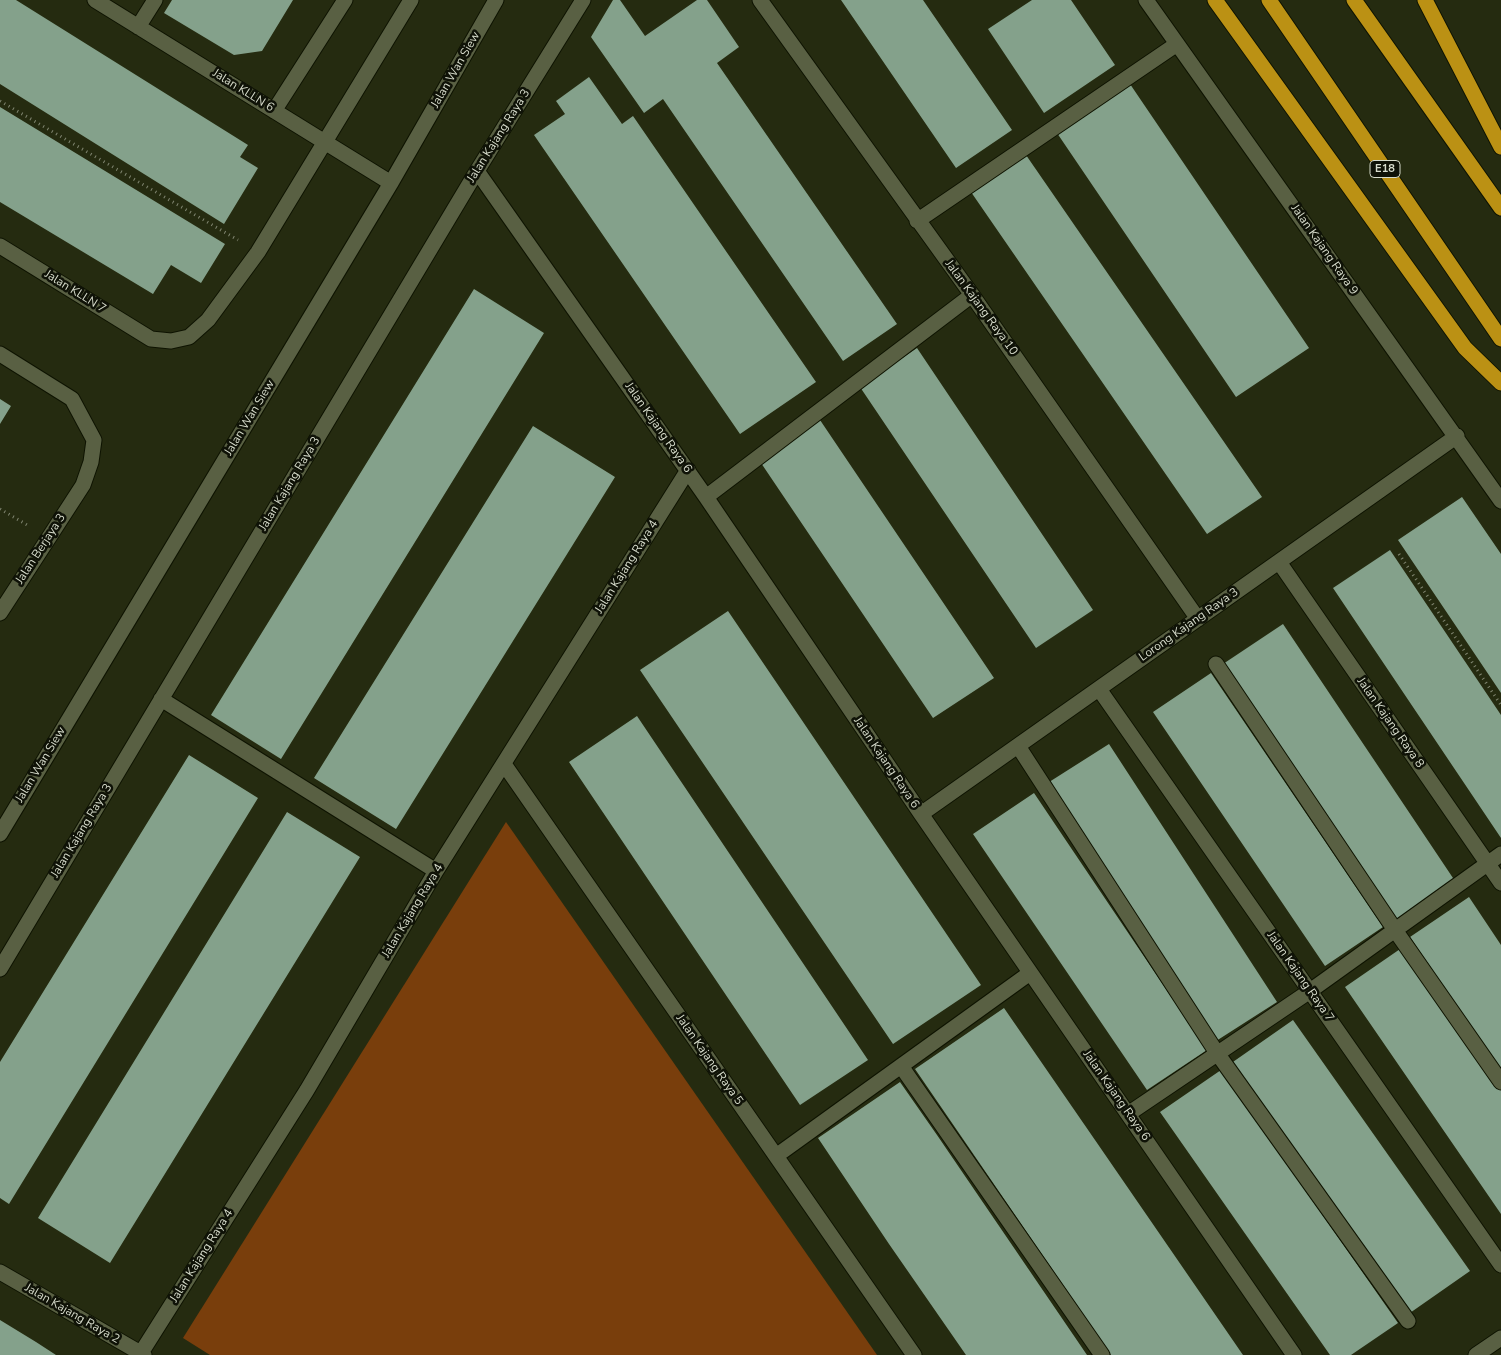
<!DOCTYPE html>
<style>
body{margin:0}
canvas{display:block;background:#252b10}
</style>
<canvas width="1501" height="1355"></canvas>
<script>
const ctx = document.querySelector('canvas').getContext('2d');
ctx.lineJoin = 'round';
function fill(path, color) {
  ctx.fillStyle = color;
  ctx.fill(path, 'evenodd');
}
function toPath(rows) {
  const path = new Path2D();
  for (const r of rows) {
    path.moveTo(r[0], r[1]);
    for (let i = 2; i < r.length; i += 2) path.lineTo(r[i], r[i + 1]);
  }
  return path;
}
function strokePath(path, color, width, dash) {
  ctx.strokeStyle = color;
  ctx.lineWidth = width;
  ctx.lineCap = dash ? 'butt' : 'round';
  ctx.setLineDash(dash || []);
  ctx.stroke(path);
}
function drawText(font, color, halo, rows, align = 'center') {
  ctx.font = font + ' "Nunito Sans",sans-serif';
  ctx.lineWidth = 5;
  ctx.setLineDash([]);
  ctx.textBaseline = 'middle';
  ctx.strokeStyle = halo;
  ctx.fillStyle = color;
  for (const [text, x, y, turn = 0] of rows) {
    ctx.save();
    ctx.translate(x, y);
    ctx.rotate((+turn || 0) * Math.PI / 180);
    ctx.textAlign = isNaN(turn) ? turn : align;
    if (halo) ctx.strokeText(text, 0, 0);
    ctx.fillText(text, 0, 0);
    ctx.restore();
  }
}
fill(toPath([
 [506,822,877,1355,210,1355,183,1338]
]), '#793e0c');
fill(toPath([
 [0,0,16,0,248,145,240,157,258,168,224,224,0,84],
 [172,0,293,0,262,51,234,55,164,13],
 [613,0,620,0,645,36,697,0,707,0,739,47,717,63,897,324,843,361,663,99,644,113,591,37],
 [841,0,923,0,1012,130,956,168],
 [1032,0,1071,0,1115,65,1044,113,988,29],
 [589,77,622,124,633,116,816,382,740,434,534,135,565,114,556,101],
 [1130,84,1309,348,1236,397,1057,133],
 [0,107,225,244,201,283,171,265,153,294,0,202],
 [1026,155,1262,497,1207,534,971,192],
 [474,289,544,333,281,759,211,715],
 [917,348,1093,610,1036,648,860,387],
 [0,399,11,406,0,424],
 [820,420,994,678,933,718,759,460],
 [533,426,615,477,396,829,314,778],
 [1462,497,1501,554,1501,693,1398,540],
 [1390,550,1501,715,1501,838,1333,588],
 [728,611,981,985,893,1044,640,670],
 [1283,624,1455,881,1395,920,1223,664],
 [1211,673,1383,927,1325,966,1153,712],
 [637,716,868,1060,800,1105,569,762],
 [1109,744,1277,1002,1213,1043,1046,784],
 [189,755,258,798,9,1204,0,1198,0,1062],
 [1034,793,1207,1050,1147,1090,973,834],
 [287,812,360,857,110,1263,38,1218],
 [1469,897,1501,945,1501,1071,1410,937],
 [1403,947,1501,1090,1501,1214,1345,987],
 [1004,1008,1095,1140,1243,1355,1111,1355,915,1069],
 [1293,1020,1470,1271,1407,1315,1230,1064],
 [1221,1070,1398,1323,1351,1355,1330,1355,1160,1112],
 [900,1082,937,1135,1087,1355,966,1355,889,1244,818,1138],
 [0,1320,36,1342,56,1355,0,1355]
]), '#84a18b');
const minor = toPath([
 [95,0,391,183],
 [760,0,972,295,1198,619],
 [1146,0,1501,501],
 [138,27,155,0],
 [274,111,345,0],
 [477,171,706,497,921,814,1294,1355],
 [917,221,1177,44],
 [0,246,151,339,171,341,189,337,208,320,258,252,411,0],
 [0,354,72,399,94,440,91,462,83,485,0,613],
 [706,497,972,295],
 [1279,562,1501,883],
 [1216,664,1395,930,1501,1082],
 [1099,689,1501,1265],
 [161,699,436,871],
 [1018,746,1217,1053,1408,1321],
 [504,764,914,1355],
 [921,814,1457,436],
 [0,834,391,183,496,0],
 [0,969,477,171,583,0],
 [901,1066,1102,1355],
 [1128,1114,1310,991,1501,854],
 [776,1156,1030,973],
 [0,1272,144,1355],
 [141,1353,307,1090,436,871,688,470],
 [1476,1355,1501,1338]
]);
const highway = toPath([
 [1215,0,1465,348,1501,383],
 [1269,0,1501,339],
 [1354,0,1501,208],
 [1425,0,1501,147]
]);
strokePath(minor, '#0e1300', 17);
strokePath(highway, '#0e1300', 17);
strokePath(toPath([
 [0,101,238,240],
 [0,509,29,526],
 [1399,554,1501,705]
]), '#818671', 3, [1, 4]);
strokePath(minor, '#596043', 15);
strokePath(highway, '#bb9114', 15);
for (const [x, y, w] of [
 [1385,169,30]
]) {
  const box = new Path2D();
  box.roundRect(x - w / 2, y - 8.5, w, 17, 4);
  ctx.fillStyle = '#0f1207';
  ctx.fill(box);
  strokePath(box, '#d7dccc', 1);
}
drawText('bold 11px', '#d7dccc', null, [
 ["E18",1385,169]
]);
drawText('12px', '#d7dccc', '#0f1207', [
 ["Jalan Wan Siew",456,70,-60],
 ["Jalan KLLN 6",243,91,32],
 ["Jalan Kajang Raya 3",499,136,-58],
 ["Jalan Kajang Raya 9",1324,250,55],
 ["Jalan KLLN 7",75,292,32],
 ["Jalan Kajang Raya 10",981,308,54],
 ["Jalan Wan Siew",250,418,-59],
 ["Jalan Kajang Raya 6",658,428,55],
 ["Jalan Kajang Raya 3",290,484,-59],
 ["Jalan Berjaya 3",41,549,-57],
 ["Jalan Kajang Raya 4",627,567,-58],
 ["Lorong Kajang Raya 3",1189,625,-35],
 ["Jalan Kajang Raya 8",1390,723,55],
 ["Jalan Kajang Raya 6",886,763,56],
 ["Jalan Wan Siew",41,765,-59],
 ["Jalan Kajang Raya 3",82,831,-59],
 ["Jalan Kajang Raya 4",413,911,-59],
 ["Jalan Kajang Raya 7",1300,977,55],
 ["Jalan Kajang Raya 5",709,1060,55],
 ["Jalan Kajang Raya 6",1116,1096,55],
 ["Jalan Kajang Raya 4",202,1256,-58],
 ["Jalan Kajang Raya 2",72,1314,30]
]);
</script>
